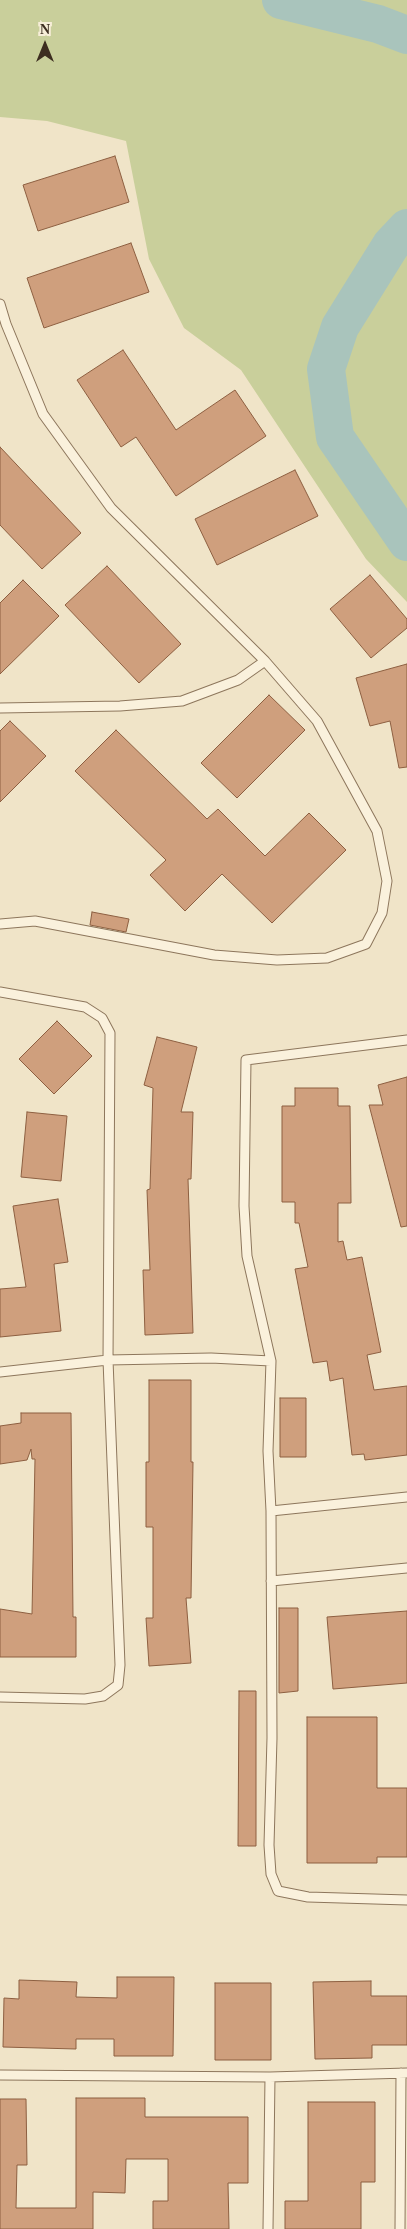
<!DOCTYPE html>
<style>
body{margin:0}
#map{position:relative;width:407px;height:2229px;overflow:hidden;background:#f0e4c8;font-family:Georgia,serif}
canvas{display:block}
.north{position:absolute;left:20px;top:20px;width:50px;height:50px;-webkit-text-stroke:4px #f7eed8;paint-order:stroke;rotate:0deg;font-size:14px;font-weight:700;line-height:20px;text-align:center;color:#3d2e20}
.north::after{content:'';display:block;margin:auto;width:18px;height:22px;background:#3d2e20;clip-path:polygon(50% 0,100% 100%,50% 72%,0 100%)}
</style>
<div id="map">
<canvas width="407" height="2229"></canvas>
<div class="north">N</div>
</div>
<script>
const ctx = document.querySelector('canvas').getContext('2d');
ctx.lineJoin = 'round';
function fill(path, color) {
  ctx.fillStyle = color;
  ctx.fill(path, 'evenodd');
}
function toPath(rows) {
  const path = new Path2D();
  for (const r of rows) {
    path.moveTo(r[0], r[1]);
    for (let i = 2; i < r.length; i += 2) path.lineTo(r[i], r[i + 1]);
  }
  return path;
}
function strokePath(path, color, width, dash) {
  ctx.strokeStyle = color;
  ctx.lineWidth = width;
  ctx.lineCap = dash ? 'butt' : 'round';
  ctx.setLineDash(dash || []);
  ctx.stroke(path);
}
fill(toPath([
 [0,0,407,0,407,602,366,559,241,370,184,328,149,259,126,141,47,121,0,117]
]), '#c9cf9b');
strokePath(toPath([
 [281,0,378,24,407,35],
 [407,228,391,245,340,327,326,369,335,437,407,542]
]), '#a9c4bc', 38);
const building = toPath([
 [115,156,129,202,38,231,23,185,115,156],
 [131,243,149,292,44,328,27,278,131,243],
 [123,350,176,430,235,390,266,436,176,496,136,437,121,447,77,380,123,350],
 [0,447,81,533,42,569,0,525,0,447],
 [295,470,318,516,217,565,195,519,295,470],
 [107,566,181,644,139,683,65,605,107,566],
 [370,575,407,619,407,628,371,658,330,609,370,575],
 [23,580,59,616,0,674,0,603,23,580],
 [407,664,407,767,399,768,390,721,370,726,356,678,407,664],
 [269,695,305,730,237,798,201,763,269,695],
 [10,721,46,756,0,802,0,731,10,721],
 [116,730,207,819,218,809,265,856,309,813,346,850,272,923,222,874,185,911,150,875,166,860,75,771,116,730],
 [92,912,129,919,126,932,90,925,92,912],
 [57,1021,92,1056,54,1094,19,1059,57,1021],
 [157,1037,197,1047,181,1112,193,1112,191,1179,188,1179,193,1333,145,1335,143,1270,150,1270,147,1190,150,1189,153,1088,144,1085,157,1037],
 [407,1077,407,1226,401,1227,369,1105,383,1105,378,1085,407,1077],
 [295,1088,338,1088,338,1106,350,1106,351,1203,338,1203,338,1242,343,1241,347,1260,362,1257,381,1352,367,1355,374,1390,407,1386,407,1455,365,1460,364,1454,352,1455,343,1378,330,1381,327,1361,313,1363,295,1269,308,1267,299,1223,295,1223,295,1202,282,1202,282,1106,295,1106,295,1088],
 [27,1112,67,1116,61,1181,21,1177,27,1112],
 [58,1199,68,1262,54,1264,61,1331,0,1337,0,1289,26,1287,13,1206,58,1199],
 [149,1380,191,1380,191,1462,193,1462,191,1598,186,1598,191,1663,149,1666,146,1618,153,1618,153,1527,146,1527,146,1462,149,1462,149,1380],
 [280,1398,306,1398,306,1457,280,1457,280,1398],
 [21,1413,71,1413,73,1617,76,1617,76,1657,0,1657,0,1609,32,1614,35,1459,32,1459,31,1449,27,1460,0,1464,0,1426,21,1423,21,1413],
 [279,1608,298,1608,298,1691,279,1693,279,1608],
 [407,1611,407,1683,333,1689,327,1617,407,1611],
 [239,1691,256,1691,256,1846,238,1846,239,1691],
 [307,1717,377,1717,377,1788,407,1788,407,1857,377,1857,377,1863,307,1863,307,1717],
 [117,1977,174,1977,173,2056,114,2056,114,2039,76,2039,76,2049,3,2047,4,1998,19,1999,19,1980,77,1982,76,1997,117,1998,117,1977],
 [371,1981,371,1996,407,1996,407,2045,372,2045,372,2058,315,2059,313,1982,371,1981],
 [215,1983,271,1983,271,2060,215,2060,215,1983],
 [76,2098,145,2098,145,2117,248,2117,248,2183,228,2183,229,2229,153,2229,153,2201,168,2201,168,2159,126,2159,125,2193,93,2192,93,2229,0,2229,0,2099,26,2099,27,2165,17,2165,16,2208,76,2208,76,2098],
 [308,2102,375,2102,375,2182,361,2182,361,2229,285,2229,285,2201,308,2201,308,2102]
]);
fill(building, '#cf9f7d');
strokePath(building, '#8d5f41', 1);
const lane = toPath([
 [0,304,6,324,43,414,111,508,265,661,317,721,377,831,387,881,382,913,366,944,327,958,277,960,214,955,35,921,0,924],
 [0,708,120,706,182,701,238,680,265,661],
 [0,992,85,1007,102,1018,110,1033,108,1360,120,1665,118,1685,103,1696,85,1699,0,1697],
 [271,1361,268,1451,271,1511,272,1738,269,1845,271,1874,278,1891,308,1897,407,1900],
 [0,1372,108,1360,211,1358,271,1361,247,1256,244,1206,246,1060,407,1040],
 [271,1511,407,1497],
 [271,1581,407,1568],
 [0,2075,270,2077,407,2073],
 [268,2229,270,2077],
 [400,2229,401,2073]
]);
strokePath(lane, '#8d765c', 11);
strokePath(lane, '#faf1dc', 9);
</script>
